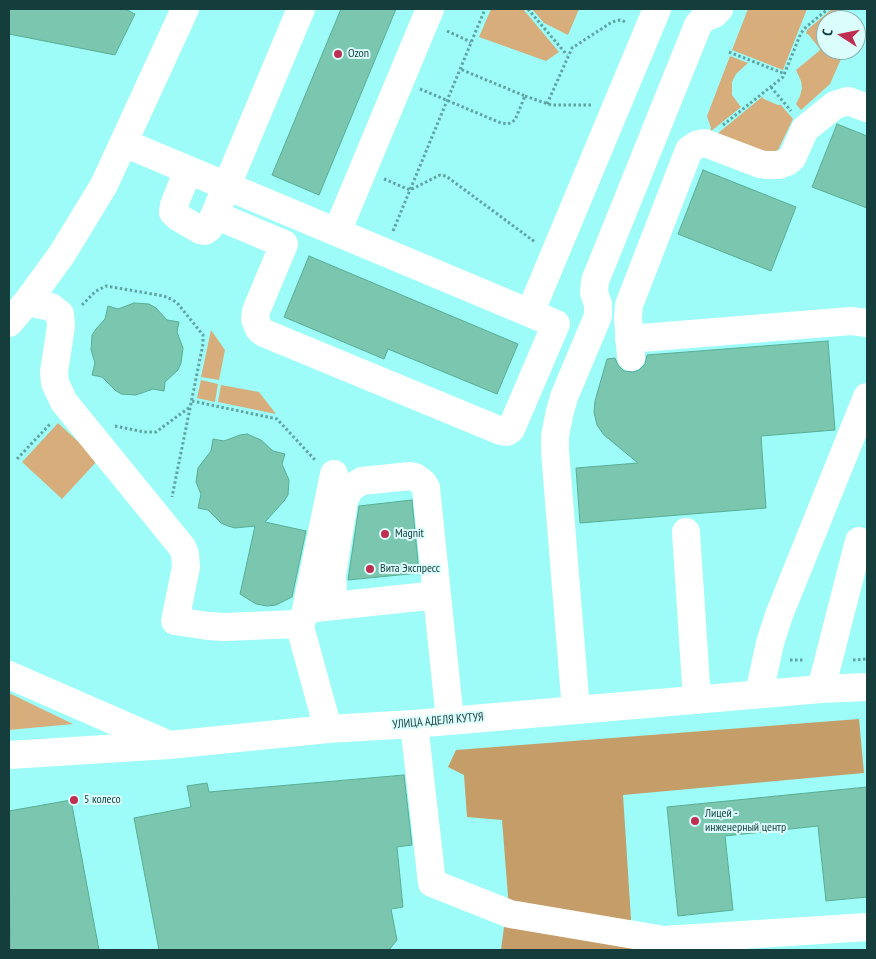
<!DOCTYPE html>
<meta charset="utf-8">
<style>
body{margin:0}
#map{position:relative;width:876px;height:959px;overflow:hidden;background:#9dfcf8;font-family:"PT Sans Narrow",sans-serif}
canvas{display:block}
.frame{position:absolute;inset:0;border:10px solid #143d3c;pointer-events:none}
.north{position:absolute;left:816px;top:10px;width:50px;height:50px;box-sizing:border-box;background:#dbfefc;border:1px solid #8bb1af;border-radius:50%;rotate:281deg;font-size:14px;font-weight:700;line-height:20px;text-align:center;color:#143d3c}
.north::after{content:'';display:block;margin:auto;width:18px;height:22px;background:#bf2f51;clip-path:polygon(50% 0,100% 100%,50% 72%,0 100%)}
</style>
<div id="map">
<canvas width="876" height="959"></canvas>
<div class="frame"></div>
<div class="north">С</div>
</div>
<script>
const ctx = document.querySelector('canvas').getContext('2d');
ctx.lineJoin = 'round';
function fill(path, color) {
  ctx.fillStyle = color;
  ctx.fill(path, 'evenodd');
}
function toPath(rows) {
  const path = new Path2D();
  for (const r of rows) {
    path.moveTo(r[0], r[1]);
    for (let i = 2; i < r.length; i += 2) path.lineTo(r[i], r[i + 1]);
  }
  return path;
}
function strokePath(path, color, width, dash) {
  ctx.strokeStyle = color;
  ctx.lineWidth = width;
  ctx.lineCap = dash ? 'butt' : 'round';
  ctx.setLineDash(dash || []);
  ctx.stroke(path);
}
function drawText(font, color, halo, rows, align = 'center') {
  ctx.font = font + ' "PT Sans Narrow",sans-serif';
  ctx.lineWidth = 4;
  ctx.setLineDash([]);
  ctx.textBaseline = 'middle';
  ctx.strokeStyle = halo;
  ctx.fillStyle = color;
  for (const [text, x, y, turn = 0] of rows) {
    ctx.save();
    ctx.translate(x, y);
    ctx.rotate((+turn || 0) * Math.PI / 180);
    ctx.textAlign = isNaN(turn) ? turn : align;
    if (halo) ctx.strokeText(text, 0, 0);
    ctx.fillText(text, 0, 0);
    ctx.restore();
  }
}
fill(toPath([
 [491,9,523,9,559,52,546,61,479,37],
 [532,9,579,9,568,35,544,23],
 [748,9,807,9,783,70,732,50],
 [832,9,836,9,846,20,826,20,826,50,845,50,830,84,801,110,796,104,800,96,802,88,801,81,796,70,819,51,820,49,808,34,806,34,807,30],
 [730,56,748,63,736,74,732,82,732,95,741,107,710,132,711,128,707,116],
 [762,97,764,99,778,105,781,105,793,119,778,150,769,153,717,134],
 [211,330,225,350,219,380,201,377],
 [201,380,218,384,215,402,197,398],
 [221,385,259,392,276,414,218,402],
 [58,423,98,460,62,499,22,462],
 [9,693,73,724,9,730]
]), '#d7ae7b');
fill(toPath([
 [859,719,864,773,623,795,633,950,501,950,508,896,502,820,467,817,464,775,448,767,456,750]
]), '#c59d69');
const building = toPath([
 [9,9,125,9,135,14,115,55,9,34,9,9],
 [341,9,396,9,319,195,272,175,341,9],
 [837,124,867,136,867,208,812,187,837,124],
 [703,170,796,207,771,271,678,234,703,170],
 [309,256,518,344,497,394,388,349,384,359,284,317,309,256],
 [134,303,149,304,156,308,167,320,179,322,177,332,183,348,181,363,178,370,165,382,164,391,153,389,136,395,121,394,115,390,102,377,92,375,95,363,91,350,92,335,96,329,105,319,108,306,118,309,134,303],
 [828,341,835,430,761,436,766,508,580,523,576,468,638,463,604,435,597,425,594,412,595,401,607,359,615,358,618,365,624,371,633,372,639,370,645,364,647,355,828,341],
 [247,434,261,440,273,451,285,454,282,464,289,480,288,495,284,501,265,522,306,531,292,597,276,605,267,606,256,604,240,594,255,526,235,528,228,526,221,523,208,510,198,508,201,494,196,482,198,468,211,451,213,439,224,441,240,435,247,434],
 [412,500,419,573,348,580,359,506,412,500],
 [404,775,412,845,397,847,403,907,391,909,397,940,389,950,159,950,134,818,191,807,187,786,207,783,209,792,404,775],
 [867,787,867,897,826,901,818,826,725,836,733,910,678,916,667,807,867,787],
 [71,800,99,950,10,950,9,811,71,800]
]);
fill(building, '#7ac6af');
strokePath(building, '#59ad94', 1);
strokePath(toPath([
 [528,9,567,55],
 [447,31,471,42],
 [729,52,785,74],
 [771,87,791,111],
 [420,89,501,123,508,124,515,120,525,96,460,69],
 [525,96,551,105,591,105],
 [547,104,572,48,612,22,620,20,626,22],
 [723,125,783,77,801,33,806,27,828,9],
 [384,179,410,190,440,175,446,176,535,242],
 [393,231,485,9],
 [82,305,96,291,106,286,164,296,173,300,178,304,203,335,203,344,172,497],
 [192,401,277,419,315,460],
 [115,426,144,432,156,432,190,407],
 [17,459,51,423],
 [790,660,804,660],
 [853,660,867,659]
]), '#5ea4a2', 3, [2.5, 2.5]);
strokePath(toPath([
 [124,143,556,324,511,429,507,432,501,431,264,333,259,329,255,319,256,311,284,244,215,215],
 [188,170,174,205,173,212,178,217,200,230,205,231,209,228,301,9],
 [337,232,430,9],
 [27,302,51,307,60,314,61,326,54,372,55,383,64,402,182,547,185,554,186,567,175,621,208,626,225,627,297,624,301,622,305,614,334,474],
 [530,313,657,9],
 [9,323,27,302,62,254,104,185,185,9],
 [629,339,851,321,867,323],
 [631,357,628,318,629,305,689,150,698,144,705,143,760,164,766,165,779,165,787,162,792,158,805,129,835,105,848,101,867,108],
 [686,532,697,700],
 [334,606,332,575,344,501,350,488,362,481,410,476,415,477,423,483,426,488,437,595],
 [315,608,437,595,450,720],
 [299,623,328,729],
 [9,675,165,743],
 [821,689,859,541],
 [759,694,770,643,779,615,867,397],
 [576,710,555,451,555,436,560,411,564,397,598,316,598,304,594,293,595,281,698,25,704,18,714,14,719,9],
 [414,724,432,883,510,914,664,940,867,927],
 [9,755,169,745,328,729,414,724,821,689,867,687]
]), '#fff', 28);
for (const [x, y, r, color] of [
 [338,54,5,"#bf2f51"],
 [385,534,5,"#bf2f51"],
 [370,569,5,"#bf2f51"],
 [74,800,5,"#bf2f51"],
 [695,821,5,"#bf2f51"]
]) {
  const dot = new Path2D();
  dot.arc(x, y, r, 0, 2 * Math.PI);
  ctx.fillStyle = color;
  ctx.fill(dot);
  strokePath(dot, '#dbfefc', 2);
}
drawText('12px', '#143d3c', '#dbfefc', [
 ["Ozon",348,54],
 ["Magnit",395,534],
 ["Вита Экспресс",380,569],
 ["5 колесо",84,800],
 ["Лицей -",705,814],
 ["инженерный центр",705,828]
], 'left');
drawText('12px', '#143d3c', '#dbfefc', [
 ["УЛИЦА АДЕЛЯ КУТУЯ",438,721,-5]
]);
</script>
